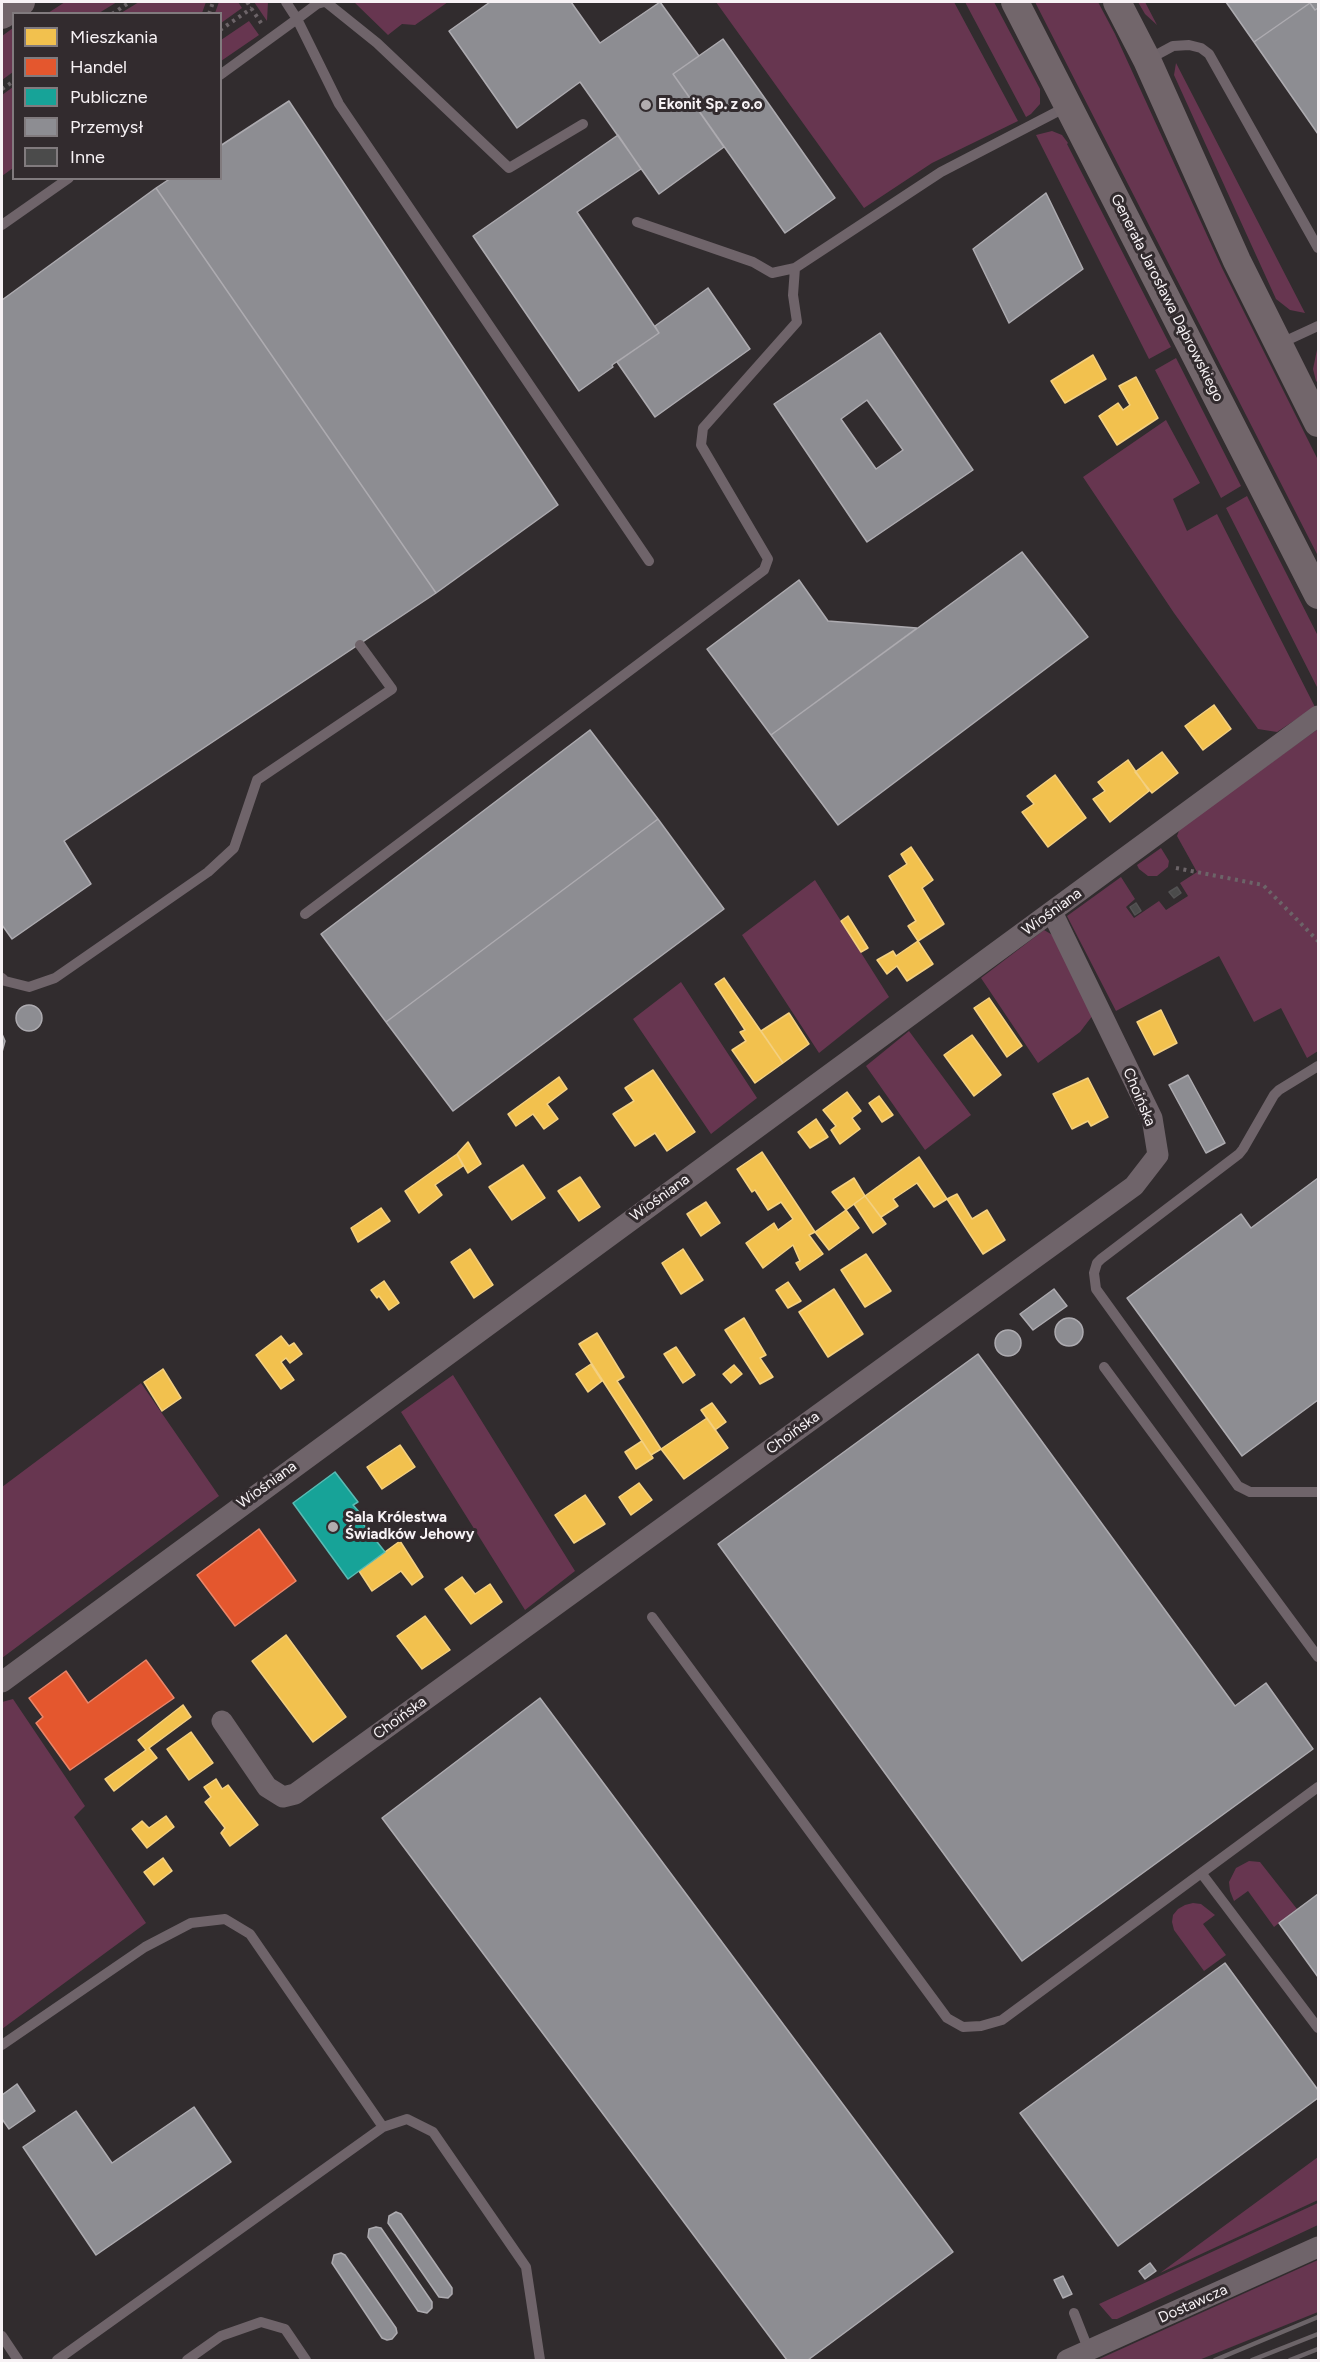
<!DOCTYPE html>
<meta charset="utf-8">
<style>
body{margin:0}
#map{position:relative;width:1320px;height:2362px;overflow:hidden;background:#312c2e;font-family:Figtree,sans-serif}
canvas{display:block}
.frame{position:absolute;inset:0;border:3px solid #f7f2f5;pointer-events:none}
.legend{position:absolute;left:12px;top:12px;width:210px;height:168px;box-sizing:border-box;background:#322b2e;border:2px solid #817b7e;margin:0;padding:8px 10px;list-style:none;font-size:18px;color:#f7f2f5}
.legend li{display:flex;align-items:center;gap:12px;height:30px}
.legend b{width:30px;border:2px solid #817b7e}
</style>
<div id="map">
<canvas width="1320" height="2362"></canvas>
<div class="frame"></div>
<ul class="legend">
<li><b style="height:16px;background:#f2c14e"></b>Mieszkania</li>
<li><b style="height:16px;background:#e4572e"></b>Handel</li>
<li><b style="height:16px;background:#17a398"></b>Publiczne</li>
<li><b style="height:16px;background:#8d8d92"></b>Przemysł</li>
<li><b style="height:16px;background:#4b4b4b"></b>Inne</li>
</ul>
</div>
<script>
const ctx = document.querySelector('canvas').getContext('2d');
ctx.lineJoin = 'round';
function fill(path, color) {
  ctx.fillStyle = color;
  ctx.fill(path, 'evenodd');
}
function toPath(rows) {
  const path = new Path2D();
  for (const r of rows) {
    if (r.length === 3) {
      path.moveTo(r[0] + r[2], r[1]);
      path.arc(r[0], r[1], r[2], 0, 2 * Math.PI);
      continue;
    }
    path.moveTo(r[0], r[1]);
    for (let i = 2; i < r.length; i += 2) path.lineTo(r[i], r[i + 1]);
  }
  return path;
}
function strokePath(path, color, width, dash) {
  ctx.strokeStyle = color;
  ctx.lineWidth = width;
  ctx.lineCap = dash ? 'butt' : 'round';
  ctx.setLineDash(dash || []);
  ctx.stroke(path);
}
function drawText(font, color, halo, rows, align = 'center') {
  ctx.font = font + ' Figtree,sans-serif';
  ctx.lineWidth = 6;
  ctx.setLineDash([]);
  ctx.textBaseline = 'middle';
  ctx.strokeStyle = halo;
  ctx.fillStyle = color;
  for (const [text, x, y, turn = 0] of rows) {
    ctx.save();
    ctx.translate(x, y);
    ctx.rotate((+turn || 0) * Math.PI / 180);
    ctx.textAlign = isNaN(turn) ? turn : align;
    if (halo) ctx.strokeText(text, 0, 0);
    ctx.fillText(text, 0, 0);
    ctx.restore();
  }
}
fill(toPath([
 [65,2,117,2,99,13,48,13],
 [139,2,206,2,202,13,121,13],
 [219,2,238,2,242,8,221,23,220,14,215,13],
 [254,2,268,2,267,21],
 [354,2,448,2,415,25,402,24,388,35],
 [716,2,954,2,1018,121,932,163,864,208],
 [965,2,994,2,1040,89,1040,104,1031,114,1026,117],
 [1035,2,1098,2,1115,34,1222,268,1318,460,1318,556],
 [1138,2,1145,2,1157,25,1145,14],
 [249,21,259,35,221,61,221,40],
 [13,28,13,72,2,80,2,36],
 [1176,63,1305,313,1290,310,1276,299,1174,75],
 [13,87,13,168,2,176,2,95],
 [1052,131,1062,135,1068,143,1067,144,1171,347,1149,359,1036,135],
 [1318,345,1318,383,1316,381,1313,369],
 [1176,358,1241,486,1221,498,1155,370],
 [1166,420,1200,483,1173,499,1187,531,1217,514,1315,707,1277,732,1258,729,1174,613,1083,477],
 [1247,496,1318,636,1318,689,1226,508],
 [1318,729,1318,1051,1307,1058,1281,1008,1254,1022,1219,956,1116,1011,1067,916,1121,877,1135,899,1126,907,1134,918,1159,901,1166,910,1188,896,1180,883,1197,872,1177,836,1180,828],
 [1161,848,1169,861,1168,867,1157,876,1148,876,1139,869,1137,865],
 [815,880,889,997,819,1053,742,935],
 [1044,930,1056,937,1093,1015,1080,1032,1038,1063,981,978],
 [681,982,757,1098,711,1134,633,1019],
 [909,1031,971,1115,925,1150,866,1066],
 [453,1375,575,1571,525,1610,401,1412],
 [141,1383,219,1496,2,1658,2,1487],
 [13,1699,85,1806,74,1817,146,1923,2,2029,2,1702],
 [1249,1861,1260,1862,1297,1909,1274,1927,1248,1891,1234,1901,1230,1891,1229,1882,1236,1868],
 [1193,1903,1201,1904,1215,1915,1203,1924,1226,1955,1204,1971,1174,1930,1172,1922,1173,1915,1178,1909,1185,1905],
 [1318,2157,1318,2200,1160,2273],
 [1318,2203,1318,2225,1117,2319,1112,2319,1099,2304],
 [1318,2260,1318,2312,1199,2360,1097,2360]
]), '#673650');
const homes = toPath([
 [1093,355,1106,379,1065,403,1051,381,1093,355],
 [1136,377,1158,418,1117,445,1099,416,1118,403,1123,410,1130,405,1119,386,1136,377],
 [1214,705,1231,729,1203,750,1185,726,1214,705],
 [1162,752,1178,773,1152,793,1135,772,1162,752],
 [1128,760,1149,791,1110,822,1093,799,1105,791,1098,782,1128,760],
 [1055,775,1086,818,1048,847,1022,812,1034,804,1027,796,1055,775],
 [911,847,933,880,922,888,944,924,918,941,908,926,916,921,889,876,907,864,901,854,911,847],
 [848,916,868,948,861,952,841,921,848,916],
 [918,941,933,964,907,981,897,966,887,974,877,960,893,951,896,956,918,941],
 [724,978,783,1063,755,1083,732,1050,746,1041,740,1032,745,1030,715,984,724,978],
 [989,998,1022,1046,1007,1057,974,1008,989,998],
 [1161,1010,1177,1043,1154,1055,1137,1022,1161,1010],
 [789,1013,809,1044,783,1063,761,1031,789,1013],
 [972,1035,1001,1075,974,1096,944,1055,972,1035],
 [653,1070,695,1132,667,1151,655,1133,635,1146,613,1114,634,1101,625,1088,653,1070],
 [559,1077,567,1089,547,1104,558,1119,544,1129,533,1114,516,1126,508,1114,559,1077],
 [1088,1078,1108,1117,1091,1126,1088,1121,1072,1129,1053,1094,1088,1078],
 [847,1092,861,1111,852,1118,860,1129,840,1144,831,1130,836,1126,823,1110,847,1092],
 [879,1096,893,1115,882,1122,869,1103,879,1096],
 [816,1119,828,1137,810,1148,798,1132,816,1119],
 [468,1142,481,1164,468,1173,457,1154,468,1142],
 [762,1152,815,1232,809,1235,823,1254,800,1270,796,1263,800,1261,793,1245,763,1268,746,1243,774,1223,778,1230,793,1219,781,1202,768,1210,755,1190,752,1192,737,1169,762,1152],
 [457,1154,463,1166,435,1185,442,1195,419,1213,405,1191,457,1154],
 [919,1157,947,1199,934,1207,917,1183,893,1199,898,1206,881,1217,865,1196,919,1157],
 [523,1165,545,1198,512,1220,489,1187,523,1165],
 [580,1177,600,1207,579,1221,558,1191,580,1177],
 [854,1178,865,1196,846,1210,832,1192,854,1178],
 [957,1194,972,1219,987,1210,1005,1240,983,1254,947,1199,957,1194],
 [865,1196,886,1224,873,1233,854,1204,865,1196],
 [706,1202,720,1223,701,1236,687,1214,706,1202],
 [381,1208,390,1221,358,1242,351,1228,381,1208],
 [846,1210,859,1228,829,1250,815,1232,846,1210],
 [470,1249,493,1285,474,1298,451,1262,470,1249],
 [683,1249,703,1280,681,1294,662,1263,683,1249],
 [866,1254,891,1291,865,1307,841,1270,866,1254],
 [384,1281,399,1303,389,1310,379,1296,377,1298,371,1290,384,1281],
 [788,1282,801,1301,788,1308,776,1290,788,1282],
 [834,1289,863,1334,828,1357,799,1312,834,1289],
 [744,1318,766,1355,760,1358,773,1377,760,1384,725,1330,744,1318],
 [597,1333,624,1377,617,1381,661,1449,651,1455,579,1344,597,1333],
 [281,1336,289,1346,294,1343,302,1354,290,1363,286,1358,281,1362,294,1380,281,1389,256,1355,281,1336],
 [676,1347,695,1375,683,1383,664,1354,676,1347],
 [591,1364,602,1381,588,1392,576,1374,591,1364],
 [734,1365,742,1374,731,1383,723,1374,734,1365],
 [163,1369,181,1398,162,1411,144,1382,163,1369],
 [712,1403,726,1422,715,1430,701,1410,712,1403],
 [707,1418,728,1448,684,1479,661,1449,707,1418],
 [642,1441,653,1458,636,1469,625,1452,642,1441],
 [400,1445,415,1467,382,1489,367,1467,400,1445],
 [639,1483,652,1500,631,1515,619,1497,639,1483],
 [585,1495,605,1524,574,1543,555,1515,585,1495],
 [400,1541,423,1577,412,1585,401,1571,372,1591,359,1571,400,1541],
 [462,1577,475,1594,490,1584,502,1602,471,1624,445,1589,462,1577],
 [425,1616,450,1650,422,1669,397,1636,425,1616],
 [286,1635,346,1717,313,1742,252,1661,286,1635],
 [183,1705,191,1717,149,1748,157,1758,114,1791,105,1779,146,1750,138,1740,183,1705],
 [191,1732,213,1763,189,1780,167,1749,191,1732],
 [216,1779,222,1789,228,1785,258,1825,230,1846,221,1833,225,1828,205,1802,211,1797,204,1787,216,1779],
 [166,1816,174,1827,147,1848,132,1829,142,1821,149,1828,166,1816],
 [163,1858,172,1871,154,1885,144,1872,163,1858]
]);
fill(homes, '#f2c14e');
strokePath(homes, '#f4d080', 1.5);
const shops = toPath([
 [259,1529,296,1581,235,1626,197,1575,259,1529],
 [146,1660,174,1698,70,1770,36,1723,43,1717,29,1698,66,1671,88,1703,146,1660]
]);
fill(shops, '#e4572e');
strokePath(shops, '#ea866a', 1.5);
const public = toPath([
 [335,1472,358,1502,353,1505,360,1513,356,1515,385,1552,348,1579,293,1503,335,1472]
]);
fill(public, '#17a398');
strokePath(public, '#5abbb4', 1.5);
const industry = toPath([
 [490,2,571,2,600,43,660,2,699,56,673,74,724,147,659,194,580,82,517,128,449,31,490,2],
 [1226,2,1318,2,1318,8,1315,10,1310,3,1254,42,1226,2],
 [1310,3,1315,10,1318,8,1318,134,1254,42,1310,3],
 [723,39,835,198,785,233,673,74,723,39],
 [289,101,558,505,436,593,156,188,171,178,220,178,220,146,289,101],
 [618,135,641,169,577,212,659,333,612,365,613,367,579,391,473,236,618,135],
 [156,188,436,593,64,841,91,884,12,939,2,925,2,300,156,188],
 [1046,193,1083,269,1009,323,973,249,1046,193],
 [708,288,750,349,655,417,617,362,659,333,655,326,708,288],
 [880,333,973,470,867,542,774,404,880,333],
 [867,400,903,450,876,469,841,419,867,400],
 [1022,552,1088,637,838,825,771,735,1022,552],
 [799,580,828,621,917,628,771,735,707,649,799,580],
 [590,730,658,819,386,1022,321,934,590,730],
 [658,819,724,909,453,1111,386,1022,658,819],
 [29,1018,13],
 [2,1034,5,1041,2,1052,2,1034],
 [1188,1075,1225,1143,1206,1153,1169,1085,1188,1075],
 [1318,1178,1318,1400,1242,1456,1127,1298,1241,1214,1251,1228,1318,1178],
 [1054,1289,1067,1306,1033,1330,1020,1314,1054,1289],
 [1069,1332,14],
 [1008,1343,13],
 [978,1354,1235,1706,1266,1683,1313,1749,1022,1961,718,1544,978,1354],
 [540,1698,953,2252,808,2360,787,2360,382,1818,540,1698],
 [1318,1894,1318,1977,1279,1923,1318,1894],
 [1225,1963,1318,2090,1318,2098,1118,2246,1020,2113,1225,1963],
 [17,2084,35,2111,9,2129,2,2119,2,2095,17,2084],
 [194,2107,231,2162,96,2255,23,2147,76,2111,112,2163,194,2107],
 [396,2212,401,2214,452,2288,452,2294,448,2298,439,2297,388,2223,389,2216,396,2212],
 [376,2227,381,2228,432,2302,432,2308,427,2313,418,2311,368,2237,369,2229,376,2227],
 [341,2253,345,2255,396,2328,397,2333,392,2339,387,2340,382,2338,332,2263,334,2255,341,2253],
 [1150,2263,1156,2271,1145,2279,1139,2271,1150,2263],
 [1063,2276,1072,2294,1063,2298,1054,2280,1063,2276]
]);
fill(industry, '#8d8d92');
strokePath(industry, '#adabb0', 1.5);
const building = toPath([
 [1177,887,1181,893,1174,898,1169,892,1177,887],
 [1136,903,1141,911,1135,915,1130,907,1136,903]
]);
fill(building, '#4b4b4b');
strokePath(building, '#535253', 1.5);
strokePath(toPath([
 [247,2,263,26],
 [112,14,130,2],
 [209,14,213,2],
 [220,30,252,8],
 [2,89,14,81],
 [1176,868,1263,885,1318,941]
]), '#6c6468', 4, [3, 4.5]);
strokePath(toPath([
 [324,2,317,4,297,19,339,104,649,561],
 [326,2,377,43,509,168,583,124],
 [1147,60,1173,46,1189,45,1201,48,1209,54,1318,248],
 [220,75,297,19,286,2],
 [637,222,753,262,772,273,795,268,941,172,1068,106],
 [2,225,69,178],
 [1279,344,1318,326],
 [305,914,764,570,768,559,701,445,703,428,797,322,793,295,795,268],
 [2,978,5,981,29,987,55,978,208,872,234,848,257,780,392,689,360,645],
 [1318,1066,1279,1090,1274,1095,1243,1149,1239,1154,1101,1259,1097,1263,1094,1273,1096,1289,1238,1486,1250,1492,1318,1492],
 [1104,1367,1318,1657],
 [652,1617,947,2018,963,2027,981,2026,1002,2020,1318,1787],
 [1202,1874,1318,2028],
 [2,2045,145,1947,191,1923,225,1919,250,1934,383,2127],
 [1074,2313,1089,2351],
 [2,2336,18,2360],
 [57,2360,383,2127,407,2119,433,2132,526,2267,540,2360],
 [187,2360,221,2336,261,2322,285,2329,306,2360]
]), '#6f646a', 10);
strokePath(toPath([
 [2,1682,1318,716],
 [222,1721,267,1787,283,1797,295,1794,1134,1186,1158,1155,1152,1118,1052,912],
 [1067,2360,1318,2247]
]), '#6f646a', 21);
strokePath(toPath([
 [1015,2,1318,595],
 [1117,2,1147,60,1237,261,1318,423],
 [2,15,21,2]
]), '#72666b', 28);
strokePath(toPath([
 [1215,2360,1318,2317],
 [1252,2360,1318,2334],
 [1290,2360,1318,2349]
]), '#6c6468', 4.5);
for (const [x, y, r, color] of [
 [646,105,6,"#b2adaf"],
 [333,1527,6,"#b2adaf"]
]) {
  const dot = new Path2D();
  dot.arc(x, y, r, 0, 2 * Math.PI);
  ctx.fillStyle = color;
  ctx.fill(dot);
  strokePath(dot, '#322b2e', 2);
}
drawText('bold 15px', '#f7f2f5', '#322b2e', [
 ["Ekonit Sp. z o.o",658,105],
 ["Sala Królestwa",345,1518],
 ["Świadków Jehowy",345,1535]
], 'left');
drawText('15px', '#f7f2f5', '#322b2e', [
 ["Generała Jarosława Dąbrowskiego",1167,298,63],
 ["Wiośniana",1052,912,-36],
 ["Choińska",1139,1097,67],
 ["Wiośniana",660,1198,-36],
 ["Choińska",793,1433,-36],
 ["Wiośniana",267,1485,-36],
 ["Choińska",400,1718,-36],
 ["Dostawcza",1193,2304,-24]
]);
</script>
